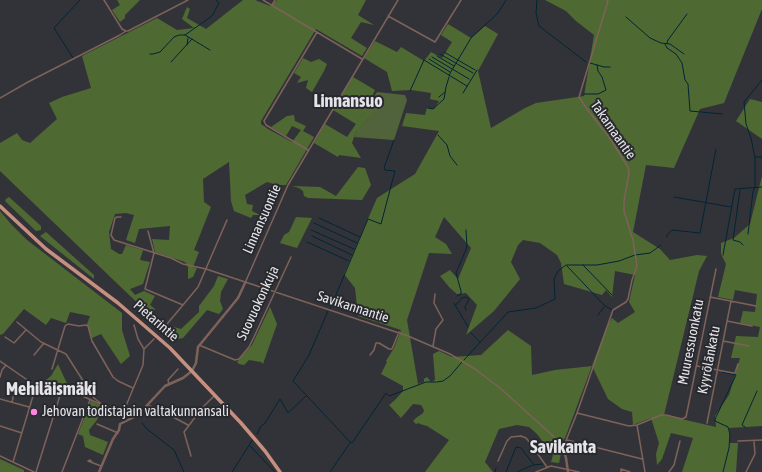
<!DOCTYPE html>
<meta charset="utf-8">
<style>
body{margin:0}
canvas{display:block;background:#323338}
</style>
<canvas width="762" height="472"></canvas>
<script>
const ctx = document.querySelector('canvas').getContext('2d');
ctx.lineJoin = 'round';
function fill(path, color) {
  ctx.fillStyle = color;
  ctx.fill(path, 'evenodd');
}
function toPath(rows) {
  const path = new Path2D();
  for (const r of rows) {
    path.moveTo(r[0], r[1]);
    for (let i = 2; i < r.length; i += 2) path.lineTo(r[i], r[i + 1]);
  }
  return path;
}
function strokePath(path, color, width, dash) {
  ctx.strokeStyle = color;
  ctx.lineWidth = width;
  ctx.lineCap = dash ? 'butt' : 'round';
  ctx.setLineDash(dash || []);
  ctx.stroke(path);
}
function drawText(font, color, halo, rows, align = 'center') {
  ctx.font = font + ' "Asap Condensed",sans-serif';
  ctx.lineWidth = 4;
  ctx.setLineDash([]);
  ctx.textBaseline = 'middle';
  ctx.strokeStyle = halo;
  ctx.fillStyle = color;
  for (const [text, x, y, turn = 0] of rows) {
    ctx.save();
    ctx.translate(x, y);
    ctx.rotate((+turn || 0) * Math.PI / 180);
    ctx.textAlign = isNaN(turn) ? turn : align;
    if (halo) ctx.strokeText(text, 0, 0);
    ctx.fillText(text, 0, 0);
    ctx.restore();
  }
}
fill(toPath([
 [377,92,405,95,407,100,394,140,354,137,357,130,369,118,364,113,373,114,374,111,381,105,381,101,373,99]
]), '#50633b');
fill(toPath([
 [117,0,140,0,125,15,125,18,120,22,112,10,120,5],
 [243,0,255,0,270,6,277,0,366,0,358,15,374,25,361,22,351,38,367,48,362,56,316,29,261,121,261,124,268,129,292,142,301,130,292,126,286,136,271,127,287,116,294,115,295,121,306,126,303,131,314,137,286,185,277,185,267,182,245,195,247,204,253,205,252,211,260,215,253,215,251,218,234,211,231,201,229,162,203,179,204,202,211,207,194,250,199,252,193,267,197,268,193,277,188,279,188,267,185,262,155,252,152,239,169,240,170,226,139,229,135,243,126,240,134,215,126,213,115,214,109,232,111,249,119,254,122,254,126,245,143,250,140,260,150,262,143,284,130,289,135,295,144,291,155,296,150,305,155,309,151,316,0,171,0,143,17,133,22,140,30,143,57,119,49,103,62,97,91,88,82,56,157,18,177,30,194,28,182,19,187,7,190,9,187,18,206,29],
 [545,0,762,0,762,9,724,103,700,109,674,168,646,165,633,232,660,249,670,260,697,255,707,256,699,271,664,415,716,427,715,416,729,395,740,358,731,358,736,336,758,337,760,327,740,323,743,311,755,312,757,294,735,290,733,300,718,297,726,264,721,254,721,243,734,238,750,224,762,176,762,426,729,428,730,443,738,443,736,472,682,472,693,438,671,433,662,459,657,465,656,454,659,443,651,418,633,425,632,412,622,409,608,399,592,366,565,438,557,446,561,453,559,463,551,462,553,455,537,434,529,427,517,425,499,429,485,462,493,472,425,472,449,440,427,426,420,424,419,423,416,424,413,421,416,418,423,413,424,410,421,405,413,404,401,418,389,405,395,400,403,391,403,386,381,374,387,362,386,361,394,348,401,330,358,316,355,288,344,274,377,198,415,174,439,131,402,126,406,113,425,115,427,108,434,109,439,101,430,99,431,93,411,90,392,91,387,72,364,58,375,41,397,52,401,47,424,61,431,52,442,58,452,42,441,35,448,24,471,38,485,26,498,34,478,71,491,128,525,108,536,103,584,96,594,35,576,21,566,11],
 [444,217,471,248,458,279,450,270,440,276,450,288,457,294,466,293,477,305,466,335,494,311,520,279,511,262,518,245,523,240,540,243,557,255,561,263,564,284,602,295,606,290,612,297,615,271,635,275,629,302,635,312,618,323,612,318,606,328,592,366,555,370,532,375,531,346,508,330,481,355,452,357,439,351,433,354,435,380,431,382,427,377,424,379,424,382,418,384,407,320,429,253,452,254,446,244,435,237],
 [303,58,311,62,319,59,327,64,324,71,312,92,306,88,308,80,297,83,301,77,294,73],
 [353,77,375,90,371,99,379,99,380,106,356,132,354,137,352,143,361,158,339,155,338,157,314,143,325,124,347,137,356,124,333,110],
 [750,99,762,102,762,139,736,121],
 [358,167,365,168,371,185,362,200,308,198,304,196,303,191,299,188,292,186,320,187,336,196],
 [9,197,41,226,41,230,36,231,5,201,6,199],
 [0,211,11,224,27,240,122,313,122,330,130,356,121,364,101,334,92,338,87,324,90,316,70,312,66,323,51,318,46,325,24,309,3,334,0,335],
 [296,217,312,218,297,248,280,243,284,235,289,232],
 [46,232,94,275,94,279,40,236],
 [218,276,228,279,221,292,220,301,223,309,219,314,207,310,183,338,178,339,174,336,168,335,174,327,181,329,199,312,199,306,214,286],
 [270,307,277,324,263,364,261,362,249,360,244,365,239,364,237,362,252,345],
 [58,364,69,388,54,384,47,384,46,380,51,376],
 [91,401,102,406,97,420,89,430,90,435,108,442,103,455,85,447,83,436,78,434],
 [0,459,24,470,24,472,0,472]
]), '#4f6932');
strokePath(toPath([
 [537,0,536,13,539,26,586,62],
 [626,17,650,38,661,43,670,44,684,54],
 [185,35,210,50],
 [667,43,668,40,687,14],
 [665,44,667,48,676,54,682,63,685,80,688,84,690,111,723,114],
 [187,45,188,38],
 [444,52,475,70],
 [150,54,153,54,160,52,174,37,179,35,185,35,212,16,219,3,216,0],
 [440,54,473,73],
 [437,56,454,66],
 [432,57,469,79],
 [73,58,54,28,80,0],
 [429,59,450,72],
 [171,62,192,39],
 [590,63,604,67,610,67],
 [449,75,471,38,498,13,506,0],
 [410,91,424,60,467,86],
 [463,93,477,70],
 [584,94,598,94,606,90,602,77,598,71,597,65],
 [439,97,445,92],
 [428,108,433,109,444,99,446,87,449,77],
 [438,135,447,145,450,156,457,165],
 [755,157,762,157],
 [740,190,733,240,740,242,743,245],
 [674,197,731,207],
 [319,218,360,237],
 [314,223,357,243],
 [311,230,354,249],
 [748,234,753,191,755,187,755,158,751,138,746,124,744,102,762,80],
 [312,236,352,255],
 [667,237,667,235,672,230,700,233,716,149],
 [307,242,349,261],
 [723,255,735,189,762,187],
 [583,265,612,295],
 [567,266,605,306,614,311],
 [457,296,461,294,461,291,456,273,465,252,467,246,466,230],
 [454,303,468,327],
 [455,306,462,298,465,297,468,298,469,299,465,307,466,310],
 [330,309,368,219,381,224,395,171,385,170,384,168,394,140],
 [328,311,309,355,293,381,350,442,352,443,386,393,389,396,426,382,436,382],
 [598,315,604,307],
 [471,333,480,342],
 [464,360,508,312,536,308,555,299,554,279,558,271,566,265,597,265,619,261,635,255,650,253,661,245],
 [722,372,736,375,715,419,715,421,728,427,730,434,729,448,723,472],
 [437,382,443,381,450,376,462,362],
 [142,423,147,429,174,450,184,472],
 [745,427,742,425,757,391],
 [257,434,261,426,265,423,280,399,288,413,306,396],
 [250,446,275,472],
 [232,472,253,439],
 [330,472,350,443],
 [495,472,496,468],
 [506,472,516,447,521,448,534,465],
 [517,472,533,465,543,464]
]), '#002535', 1);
strokePath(toPath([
 [104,0,122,29,126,31],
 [263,0,362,59],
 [272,5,275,0],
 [388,16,435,42,461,0],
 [0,98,28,82,120,35,126,31,128,31,188,0],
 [308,150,266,125,264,121,317,32],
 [121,217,117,217,115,218,111,235,114,240,171,258,183,264,206,269,408,336,450,354,475,369,500,388,552,435,563,448,577,413,613,310,626,302,628,299,632,280,637,266,633,240,624,211,624,201,629,173,628,167,609,137,587,109,579,97,608,1,607,0],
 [148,231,154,253,145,289,183,305],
 [245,283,288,185,398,0],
 [710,297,756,306],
 [727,321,752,326],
 [17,322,41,342,66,354,94,398,103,405,123,413],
 [134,325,138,339,144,349],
 [162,330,198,287,227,220],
 [5,337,14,343,26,330],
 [723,341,749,346],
 [199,345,235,360,239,359,249,347,254,337,291,257],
 [433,346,436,329,443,320,434,303,435,294],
 [34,355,44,343],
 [370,355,374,350,376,343,379,343,389,349,392,349,399,332],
 [0,361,36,386,13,462],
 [697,366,733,373,735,373,738,364],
 [52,369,65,326,68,324,79,326,86,325,88,326,92,341,113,377,118,381,133,388],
 [0,377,2,370,6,365],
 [169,384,168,380,178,369],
 [53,392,60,395],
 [0,399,29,407],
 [12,402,14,394],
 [147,405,158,409,188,425],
 [577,413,629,426,637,425,661,415,666,415,682,419,686,417,716,269],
 [124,421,123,413,143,365,144,349,154,339],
 [707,423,731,301],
 [97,424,118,433],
 [637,425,645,472],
 [0,426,22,433],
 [567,440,642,459],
 [738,441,762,440],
 [0,456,34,472],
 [191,456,184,432,202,408,215,395],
 [498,461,507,441,511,437,521,436,526,438,530,443,547,467],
 [93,463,90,460,88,461,101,466],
 [36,472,62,389,65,388,100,404],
 [62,472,90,400],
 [536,472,551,466,579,472],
 [621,472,621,469,630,472],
 [669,472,674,465,680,441],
 [746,472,755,454,754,441]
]), '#7e625a', 1.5);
strokePath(toPath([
 [563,448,566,458,568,472],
 [99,472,113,439,119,430,120,424,138,415,165,386,183,378,192,371,196,363,198,347,238,298,245,283]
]), '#7e625a', 2.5);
strokePath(toPath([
 [0,206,46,249,118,303,170,348,241,423,265,451,280,472]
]), '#c78f7f', 3.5);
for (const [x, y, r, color] of [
 [34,412,4,"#fe86e0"]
]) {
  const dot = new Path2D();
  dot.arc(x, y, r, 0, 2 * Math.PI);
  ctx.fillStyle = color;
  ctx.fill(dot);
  strokePath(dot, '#28292e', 1.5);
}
drawText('14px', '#e5e5e9', '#28292e', [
 ["Takamaantie",613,130,55],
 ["Linnansuontie",262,219,-66],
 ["Suovuokonkuja",258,303,-65],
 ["Savikannantie",353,307,18],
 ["Pietarintie",156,321,41],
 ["Muuressuonkatu",691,342,-79],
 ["Kyyrölänkatu",709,360,-79]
]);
drawText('14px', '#e5e5e9', '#28292e', [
 ["Jehovan todistajain valtakunnansali",42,412]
], 'left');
drawText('bold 18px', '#e5e5e9', '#28292e', [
 ["Linnansuo",348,101],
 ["Mehiläismäki",51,389],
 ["Savikanta",563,447]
]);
</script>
